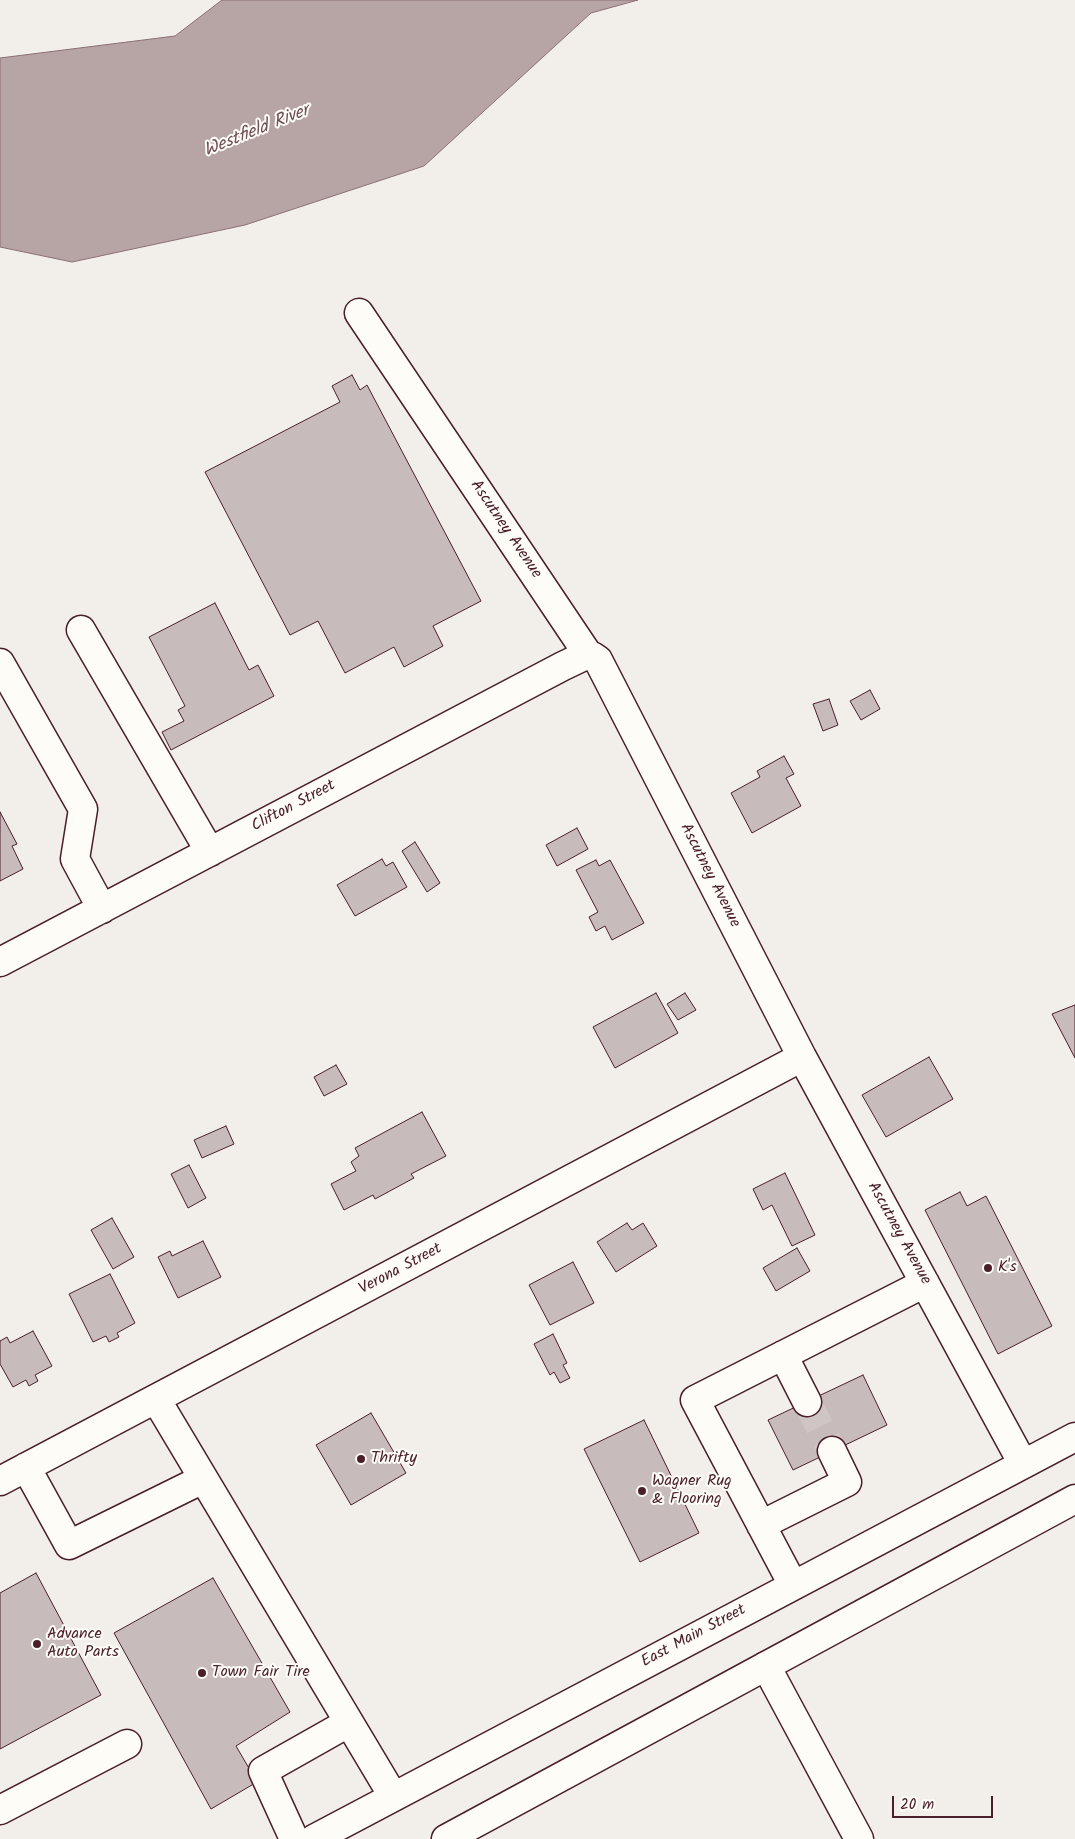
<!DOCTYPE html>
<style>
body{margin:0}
#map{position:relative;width:1075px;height:1839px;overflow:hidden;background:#f2efeb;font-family:Kalam,sans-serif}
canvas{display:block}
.scale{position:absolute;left:892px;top:1796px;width:101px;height:22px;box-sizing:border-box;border:2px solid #4a1f2b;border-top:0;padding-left:6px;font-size:15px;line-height:18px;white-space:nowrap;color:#4a1f2b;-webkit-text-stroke:4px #fdfcf7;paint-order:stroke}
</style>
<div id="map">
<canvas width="1075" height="1839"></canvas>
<div class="scale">20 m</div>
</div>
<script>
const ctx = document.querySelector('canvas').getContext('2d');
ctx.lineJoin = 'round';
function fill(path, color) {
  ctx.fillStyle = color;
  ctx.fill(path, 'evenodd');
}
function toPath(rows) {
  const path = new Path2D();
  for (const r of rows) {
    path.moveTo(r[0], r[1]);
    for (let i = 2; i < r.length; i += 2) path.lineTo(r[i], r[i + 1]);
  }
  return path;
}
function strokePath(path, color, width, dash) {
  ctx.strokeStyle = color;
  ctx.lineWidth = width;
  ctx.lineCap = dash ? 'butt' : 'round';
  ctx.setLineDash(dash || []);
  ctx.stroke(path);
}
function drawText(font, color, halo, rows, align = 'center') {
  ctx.font = font + ' Kalam,sans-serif';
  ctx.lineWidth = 4;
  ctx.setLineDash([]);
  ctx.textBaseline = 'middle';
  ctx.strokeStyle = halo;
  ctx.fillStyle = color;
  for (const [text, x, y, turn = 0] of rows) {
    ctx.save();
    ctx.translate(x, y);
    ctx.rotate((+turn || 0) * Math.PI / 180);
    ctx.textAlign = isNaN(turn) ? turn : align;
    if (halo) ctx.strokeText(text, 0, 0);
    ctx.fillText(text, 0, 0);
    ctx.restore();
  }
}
const water = toPath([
 [222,0,638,0,591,13,424,166,245,225,72,262,0,247,0,58,175,36,222,0]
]);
fill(water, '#b7a5a6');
strokePath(water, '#8b6f75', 1);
const building = toPath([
 [352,375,360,390,367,385,481,601,433,626,443,646,404,667,394,647,345,673,318,621,290,635,205,472,340,402,332,386,352,375],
 [215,603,249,670,258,665,274,696,171,750,162,732,184,721,178,710,185,706,149,637,215,603],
 [870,690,880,709,861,720,850,701,870,690],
 [829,699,838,725,823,731,813,704,829,699],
 [784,756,794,774,786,778,801,806,752,833,731,793,760,777,757,771,784,756],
 [0,812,17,844,12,846,23,869,0,881,0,812],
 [577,828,588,849,557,866,546,845,577,828],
 [415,842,440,883,427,892,402,851,415,842],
 [382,859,386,866,393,862,407,887,355,916,337,885,382,859],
 [596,860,599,866,610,860,644,923,612,940,605,926,596,931,589,917,598,912,576,870,596,860],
 [656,993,678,1033,615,1068,593,1027,656,993],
 [685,993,696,1010,678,1020,667,1004,685,993],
 [1075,1005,1075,1058,1052,1014,1075,1005],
 [929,1057,953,1099,886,1137,862,1095,929,1057],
 [336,1065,347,1084,324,1096,314,1077,336,1065],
 [422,1112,446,1156,411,1174,414,1178,375,1199,373,1195,344,1210,331,1184,356,1171,351,1162,359,1156,355,1148,422,1112],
 [226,1126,234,1144,202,1158,194,1140,226,1126],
 [189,1165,206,1198,188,1208,171,1174,189,1165],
 [785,1173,815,1235,792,1246,772,1205,763,1210,753,1189,785,1173],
 [960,1192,967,1206,986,1196,1052,1326,998,1354,925,1210,960,1192],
 [112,1218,134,1257,113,1269,91,1230,112,1218],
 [627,1223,632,1230,643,1223,657,1246,616,1272,597,1242,627,1223],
 [203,1241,221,1277,178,1298,158,1257,170,1251,172,1256,203,1241],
 [797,1248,810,1271,776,1291,763,1268,797,1248],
 [573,1262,594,1303,550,1325,529,1285,573,1262],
 [110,1274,135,1323,117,1333,119,1337,109,1342,106,1336,93,1342,69,1294,110,1274],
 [33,1331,52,1366,35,1375,38,1381,29,1386,26,1380,13,1387,0,1364,0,1341,7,1337,10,1343,33,1331],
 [553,1334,567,1363,563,1365,570,1378,560,1383,554,1372,550,1375,534,1344,553,1334],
 [863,1375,887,1425,793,1470,768,1420,863,1375],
 [371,1413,406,1473,351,1505,316,1445,371,1413],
 [644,1420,699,1533,640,1562,584,1449,644,1420],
 [36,1573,101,1695,0,1749,0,1593,36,1573],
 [213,1578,290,1712,236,1746,257,1782,211,1809,114,1633,213,1578]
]);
fill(building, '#c8bbbb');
strokePath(building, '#4a1f2b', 1);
strokePath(toPath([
 [807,1402,832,1451]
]), '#d0c5c5', 28, [28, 14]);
const minor = toPath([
 [359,313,589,656,592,656,598,660,802,1057,1023,1464],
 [81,630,210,852],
 [0,663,83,809,75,859,102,909],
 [0,962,563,666,584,656,589,656],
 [783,1355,807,1402],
 [156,1399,393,1796],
 [26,1467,69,1545,203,1479],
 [0,1481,802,1057],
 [761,1525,847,1482,832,1451],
 [793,1585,695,1400,925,1283],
 [766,1666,859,1839],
 [0,1810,127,1744],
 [294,1839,263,1771,348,1723]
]);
const major = toPath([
 [314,1839,1075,1437],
 [446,1839,1075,1499]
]);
strokePath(minor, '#4a1f2b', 31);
strokePath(major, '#4a1f2b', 31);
strokePath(minor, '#fdfcf7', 28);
strokePath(major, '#fdfcf7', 28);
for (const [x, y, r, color] of [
 [988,1268,5,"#4a1f2b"],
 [361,1459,5,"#4a1f2b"],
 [642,1491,5,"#4a1f2b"],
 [37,1644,5,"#4a1f2b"],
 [202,1673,5,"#4a1f2b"]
]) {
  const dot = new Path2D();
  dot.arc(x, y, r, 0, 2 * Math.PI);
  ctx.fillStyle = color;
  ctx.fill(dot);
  strokePath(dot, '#fdfcf7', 2);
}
drawText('16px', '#4a1f2b', '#fdfcf7', [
 ["Ascutney Avenue",505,530,56],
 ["Clifton Street",294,807,-28],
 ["Ascutney Avenue",709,876,63],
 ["Ascutney Avenue",898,1234,61],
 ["Verona Street",401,1270,-28],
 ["East Main Street",694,1637,-28]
]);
drawText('16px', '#4a1f2b', '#fdfcf7', [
 ["K's",998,1268],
 ["Thrifty",371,1459],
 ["Wagner Rug",652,1482],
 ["& Flooring",652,1500],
 ["Advance",47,1635],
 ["Auto Parts",47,1653],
 ["Town Fair Tire",212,1673]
], 'left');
drawText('italic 18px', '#704e56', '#fdfcf7', [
 ["Westfield River",257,132,-22]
]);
</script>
